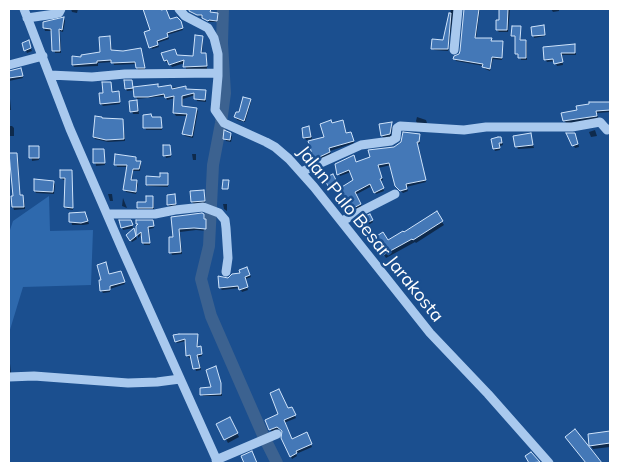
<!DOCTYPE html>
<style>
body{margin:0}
#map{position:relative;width:619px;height:472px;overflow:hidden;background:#1b4f8f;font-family:Mulish,sans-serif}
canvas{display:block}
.frame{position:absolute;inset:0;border:10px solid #fff;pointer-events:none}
</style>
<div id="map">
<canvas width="619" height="472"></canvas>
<div class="frame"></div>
</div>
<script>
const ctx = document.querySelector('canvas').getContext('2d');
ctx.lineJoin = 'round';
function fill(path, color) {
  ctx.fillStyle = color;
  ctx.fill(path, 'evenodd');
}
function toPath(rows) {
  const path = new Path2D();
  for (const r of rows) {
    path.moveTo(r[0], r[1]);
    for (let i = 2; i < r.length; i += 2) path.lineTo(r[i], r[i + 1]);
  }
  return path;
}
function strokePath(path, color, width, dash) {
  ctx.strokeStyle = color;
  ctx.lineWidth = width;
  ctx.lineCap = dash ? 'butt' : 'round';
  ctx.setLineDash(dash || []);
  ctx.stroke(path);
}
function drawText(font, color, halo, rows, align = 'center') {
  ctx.font = font + ' Mulish,sans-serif';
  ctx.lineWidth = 5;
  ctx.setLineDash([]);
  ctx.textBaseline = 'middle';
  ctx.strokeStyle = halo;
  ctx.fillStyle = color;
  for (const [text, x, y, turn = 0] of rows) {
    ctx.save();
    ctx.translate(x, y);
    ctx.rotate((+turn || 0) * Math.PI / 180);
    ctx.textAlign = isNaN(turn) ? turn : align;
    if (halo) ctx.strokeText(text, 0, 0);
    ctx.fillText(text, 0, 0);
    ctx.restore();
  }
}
fill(toPath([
 [49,196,50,231,93,230,91,285,23,287,9,333,9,233,13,221]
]), '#2e69ad');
fill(toPath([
 [71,9,78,9,77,13,72,12],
 [154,9,160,9,170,20,182,24,183,30,167,35,169,39,157,43,159,47,152,49,151,47,151,31,145,12],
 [190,9,210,9,211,13,217,14,218,16,217,22,209,22,203,17,192,13],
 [451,9,454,9,448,51,434,50,433,48,444,41],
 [465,9,480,9,476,39,491,40,492,42,502,42,503,44,502,60,493,59,490,71,485,69,484,66,456,61,455,59,460,55],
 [501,9,509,9,510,10,508,32,499,32,497,30,500,21],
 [551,9,559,9,559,11,553,12],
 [64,19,65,21,63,32,60,31,61,53,55,53,53,31,45,31,44,28],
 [544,26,545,36,534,38,533,28],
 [520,28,521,41,526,41,527,43,527,60,521,60,520,55,517,55,516,38,512,35],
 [110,37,112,51,123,52,141,50,145,70,138,70,137,64,114,65,113,62,98,63,98,66,74,67,73,65,82,58,102,54],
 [202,37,203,40,202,54,205,54,207,57,207,69,186,69,185,63,172,67,169,62,167,63,165,60,177,56,194,57],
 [23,43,29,44,32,51,27,53],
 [574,46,576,55,562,55,563,65,557,66,555,61,547,62,545,59],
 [21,70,23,78,9,81,9,72],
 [110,83,112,93,119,95,120,104,103,106,101,104,104,94],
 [157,86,159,88,185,87,187,90,205,92,206,102,197,101,195,95,183,99,182,107,196,109,198,111,193,138,185,136,183,133,188,116,176,116,174,113,175,98,167,100,166,96,137,99,135,90,127,91,126,89],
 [9,97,10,99,11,110,9,110],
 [609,99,610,99,610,115,610,112,597,113,598,119,573,123,566,123,564,120,609,103],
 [250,100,251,102,245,122,237,120,236,117],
 [130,102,137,104,139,114,133,114],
 [417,117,426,120,427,123,417,123,416,121],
 [161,118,162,130,146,130,145,127,152,119],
 [103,120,123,120,125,141,108,142,95,139,94,137],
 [343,122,347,135,352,136,354,143,330,151,331,155,314,162,310,157,326,137,332,124],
 [391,124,392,126,391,137,384,138,382,136],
 [9,126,12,126,14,128,14,136,9,136],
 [309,128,312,139,306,140,305,138],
 [595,130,597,136,591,137,589,132],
 [230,134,232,137,231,142,226,141,224,138],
 [419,135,420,144,417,143,426,182,406,187,408,191,403,193,398,188,391,165,378,168,383,180,380,181,384,191,376,194,372,186,355,195,362,207,350,212,338,191,355,181,351,172,340,176,339,174,356,163,394,148],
 [530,135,534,148,518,149,517,147],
 [576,137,579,147,575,148,573,144],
 [501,138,503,145,500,146,500,150,495,151,494,149],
 [169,146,171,157,166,158,165,155],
 [31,147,38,147,39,160,32,161],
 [94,150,104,150,105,165,96,166],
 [10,154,16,154,18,157,20,196,24,199,25,209,14,210,13,207,13,179,11,176],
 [192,154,196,154,196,160,193,160],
 [135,158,137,162,140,162,141,164,140,171,133,171,132,181,137,182,138,184,136,194,126,192,125,190,128,167,117,167,116,164],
 [71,171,72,173,73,210,67,209,65,207,66,180,63,180,62,178],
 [322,171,325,176,319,178,317,173],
 [167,174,168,187,148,186,147,185],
 [333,175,339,186,332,190,326,179],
 [53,182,55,184,54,194,36,193,35,191],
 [203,191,205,203,194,204,192,202],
 [108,194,112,194,113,201,110,201],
 [174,196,176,206,170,207,169,205],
 [153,197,154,209,139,209,138,207,147,203],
 [123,198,127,208,122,206],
 [223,204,227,204,227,211,224,209],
 [436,213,444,225,416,243,415,242,386,258,374,239,388,242],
 [70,214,86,216,89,224,83,225,72,225],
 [203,215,207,223,207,231,196,230,180,232,182,254,172,255,171,252,174,238,172,218],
 [370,215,373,222,367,226,363,219],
 [138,222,153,224,154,228,149,229,150,245,144,245,142,234,138,238],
 [132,224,133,228,123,230,122,227],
 [134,232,137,239,132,242,128,237],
 [248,271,251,277,245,279,248,290,242,292,240,288,222,290,220,288,228,279],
 [122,274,125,284,110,289,110,292,103,293,101,290,109,276],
 [197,335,198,348,201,350,202,356,198,357,201,370,196,371,192,357,189,358,188,355,186,341,177,343,176,341],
 [9,354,11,373,9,373],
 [216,370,221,386,222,396,203,396,202,394,213,388],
 [291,408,296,418,284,423,292,440,307,436,312,447,296,454,297,456,292,459,283,438,284,432,279,429,272,432,266,421],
 [230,419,239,437,228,443,218,425],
 [610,432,610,447,593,449,591,446,590,435]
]), '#0007');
strokePath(toPath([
 [223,9,222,43,225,93,221,123,213,165,209,246,201,279,211,316,263,435,277,463]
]), '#3c6290', 12);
const building = toPath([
 [143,9,161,9,161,10,166,9,170,19,177,17,181,21,183,28,167,33,168,37,157,41,158,45,149,48,144,32,150,30,143,9],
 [189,9,211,9,210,12,218,13,217,21,209,20,208,21,202,18,202,15,197,15,189,11,189,9],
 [464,9,479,9,475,38,492,38,491,41,503,41,502,58,492,57,490,69,482,67,483,64,453,59,454,56,459,54,460,51,464,9],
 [499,9,508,9,507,30,496,30,496,20,499,20,499,9],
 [449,13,451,13,448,49,431,49,432,39,443,40,449,13],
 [64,17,62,30,59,29,60,51,52,51,51,29,43,28,43,22,64,17],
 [544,25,545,35,532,36,531,27,544,25],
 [512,26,521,26,520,40,526,40,526,58,518,58,518,54,515,54,515,36,511,36,512,26],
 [195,35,203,36,201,53,206,53,207,66,183,67,184,60,169,65,167,60,164,61,161,53,175,49,177,55,193,56,195,35],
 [110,36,111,50,123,51,141,48,145,68,136,68,135,62,111,63,111,60,97,61,97,63,72,65,72,56,81,57,81,55,100,52,99,37,110,36],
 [29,40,31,48,24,51,22,43,29,40],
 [575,44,575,53,561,53,563,62,554,64,553,59,544,60,543,47,575,44],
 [21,68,23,76,9,78,9,71,21,68],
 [124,80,132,80,133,88,125,89,124,80],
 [102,82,111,82,112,92,119,91,120,102,100,104,99,93,103,93,102,82],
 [158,84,158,87,171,85,172,89,186,86,186,89,206,90,205,100,194,99,194,93,182,96,182,106,197,108,192,136,182,134,187,114,173,113,174,96,165,98,164,94,148,97,134,97,133,87,158,84],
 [243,97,251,99,244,121,234,117,236,112,239,112,243,97],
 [137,100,138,111,130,112,129,101,137,100],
 [589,102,610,102,610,110,596,111,597,116,563,121,561,113,577,110,576,106,589,104,589,102],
 [151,114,152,117,161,117,162,128,143,128,143,115,151,114],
 [95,116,102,117,102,118,123,119,124,139,106,140,93,137,95,116],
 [331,120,332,123,343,120,346,133,351,132,354,141,329,148,330,152,311,161,309,156,312,154,308,141,324,137,320,124,331,120],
 [392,122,390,134,381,136,379,124,392,122],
 [309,126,311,137,303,138,302,128,309,126],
 [224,130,231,133,230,140,223,139,224,130],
 [403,132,420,134,419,142,417,142,426,180,406,184,407,189,400,191,395,186,389,163,378,165,382,178,380,179,384,188,374,193,370,184,355,192,361,204,348,211,337,190,353,180,349,170,337,175,335,164,354,155,356,162,370,157,368,150,394,147,401,142,403,132],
 [531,133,533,145,515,147,513,136,531,133],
 [566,133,575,133,578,144,572,146,566,133],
 [498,137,501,137,502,143,499,143,500,148,493,149,491,139,498,137],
 [163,145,170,145,171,155,163,156,163,145],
 [29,146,39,146,39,158,29,158,29,146],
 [93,149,104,149,105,163,93,163,93,149],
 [9,153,17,153,20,195,23,195,24,207,12,207,11,196,13,196,9,153],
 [115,154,136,157,136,161,141,161,139,169,133,169,131,180,137,180,136,192,123,190,127,165,114,165,115,154],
 [60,170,72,170,73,208,64,207,65,178,60,178,60,170],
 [160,173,168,173,168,185,146,185,146,176,160,177,160,173],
 [333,174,338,184,329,188,324,178,333,174],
 [34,179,54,181,53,192,34,191,34,179],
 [223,180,229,180,228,189,222,189,223,180],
 [204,190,205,201,191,202,190,191,204,190],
 [175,194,176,204,167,205,167,195,175,194],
 [146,196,153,196,153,208,137,208,137,202,146,202,146,196],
 [437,211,443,221,413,240,412,239,383,255,372,239,383,232,388,240,403,231,404,232,437,211],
 [85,212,88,221,81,223,69,222,69,213,85,212],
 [202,213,204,214,204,219,206,219,206,229,194,228,179,229,181,252,169,253,169,237,173,237,171,217,202,213],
 [370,214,373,220,364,224,361,218,370,214],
 [119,220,131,220,133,225,121,228,119,220],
 [136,220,153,220,154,226,148,227,150,243,142,243,141,232,130,241,126,235,134,228,136,236,136,226,138,224,136,224,136,220],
 [106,262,109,274,121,271,125,282,110,286,110,290,100,291,99,280,101,280,97,265,106,262],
 [247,267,250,275,245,277,248,287,239,290,238,286,219,288,218,276,228,278,232,274,240,273,239,270,247,267],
 [179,334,198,334,197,347,201,346,202,354,197,355,200,368,193,369,190,355,186,356,185,339,175,342,173,335,179,334],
 [216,366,221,383,221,394,200,395,200,388,211,387,206,370,216,366],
 [279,389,288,408,292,407,296,415,284,420,292,439,307,432,312,444,296,451,297,453,290,457,281,438,282,431,277,427,269,430,265,420,278,414,270,393,279,389],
 [230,417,238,433,224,440,216,424,230,417],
 [575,429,595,454,602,463,586,463,565,437,575,429],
 [610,431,610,443,589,446,588,434,610,431],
 [252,451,257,463,244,463,241,456,252,451],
 [531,452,540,462,529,463,525,456,531,452]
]);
fill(building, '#4478b7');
strokePath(building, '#cfe3fa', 1);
strokePath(toPath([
 [24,9,70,129,122,249,218,463],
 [179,9,185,16,208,28,214,38,218,54,218,76,215,110,224,123,266,142,275,147,289,159,314,187,430,333,488,394,549,463],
 [27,18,55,14,59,13,61,9],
 [454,50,458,9],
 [9,65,43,56],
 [50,75,92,77,125,74,218,73],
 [301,172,361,145,391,141,396,138,397,128,400,126,464,130,486,127,572,127,600,122,607,130,610,129],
 [107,214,155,214,175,210,203,207,219,213,225,220,226,228,228,258,226,272],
 [342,221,395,194],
 [9,377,34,376,128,383,157,382,180,379],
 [216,460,277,434]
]), '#a9c9ee', 9);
drawText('18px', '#fff', '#1b4f8f', [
 ["Jalan Pulo Besar Jarakosta",370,234,51]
]);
</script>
